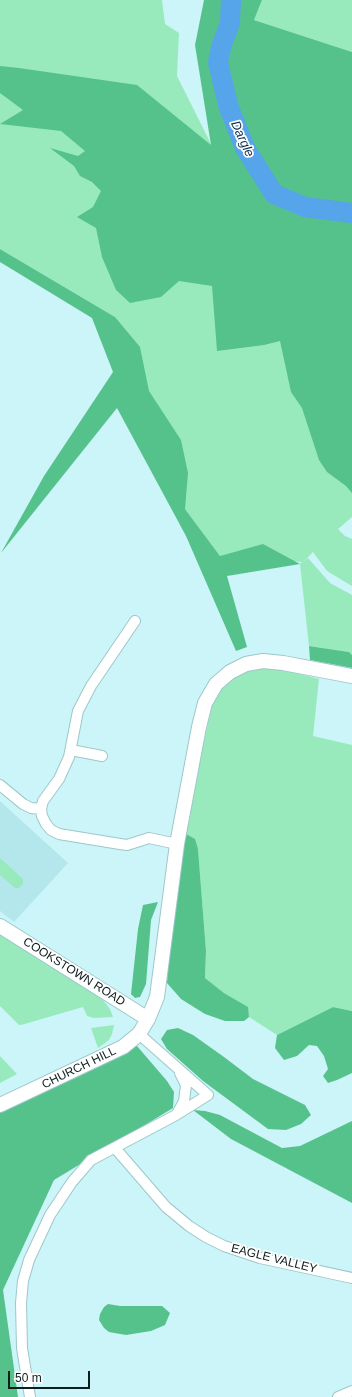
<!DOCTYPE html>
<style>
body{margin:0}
#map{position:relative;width:352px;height:1397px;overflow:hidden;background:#cbf5f9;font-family:Helvetica,sans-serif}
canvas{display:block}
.scale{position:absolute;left:8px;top:1371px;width:82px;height:18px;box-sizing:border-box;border:2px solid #0e1e1f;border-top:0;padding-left:5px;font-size:12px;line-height:14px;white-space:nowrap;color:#0e1e1f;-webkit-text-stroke:3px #fff;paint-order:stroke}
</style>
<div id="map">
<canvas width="352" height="1397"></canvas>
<div class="scale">50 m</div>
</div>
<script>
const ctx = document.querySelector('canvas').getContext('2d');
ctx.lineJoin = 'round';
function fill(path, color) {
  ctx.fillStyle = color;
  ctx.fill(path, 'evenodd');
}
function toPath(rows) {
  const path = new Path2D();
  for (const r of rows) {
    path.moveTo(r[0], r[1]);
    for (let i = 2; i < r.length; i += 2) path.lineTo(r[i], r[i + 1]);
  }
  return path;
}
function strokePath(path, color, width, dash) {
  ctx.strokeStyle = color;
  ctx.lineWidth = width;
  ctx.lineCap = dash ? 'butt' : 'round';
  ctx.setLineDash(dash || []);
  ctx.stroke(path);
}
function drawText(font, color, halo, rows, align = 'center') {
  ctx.font = font + ' Helvetica,sans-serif';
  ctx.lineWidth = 3.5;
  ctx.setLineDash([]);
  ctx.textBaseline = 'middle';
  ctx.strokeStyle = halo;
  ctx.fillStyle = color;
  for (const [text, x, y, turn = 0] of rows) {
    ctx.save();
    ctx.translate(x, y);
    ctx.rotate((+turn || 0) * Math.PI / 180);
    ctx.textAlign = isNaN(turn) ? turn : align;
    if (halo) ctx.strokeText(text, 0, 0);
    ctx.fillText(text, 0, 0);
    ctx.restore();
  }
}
fill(toPath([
 [0,801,68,863,14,922,0,911]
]), '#b4e7eb');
fill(toPath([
 [0,0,162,0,165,24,179,33,177,76,230,182,352,377,352,517,338,529,345,536,352,539,352,586,327,571,313,552,303,562,308,558,330,583,352,595,352,655,349,652,309,646,300,564,302,562,220,556,185,509,115,317,0,249],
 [262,0,352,0,352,52,254,20],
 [261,667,277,668,319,679,313,736,352,745,352,1011,333,1007,277,1035,249,1017,247,1007,224,993,205,978,206,951,198,849,186,834,190,805,213,701,217,693,236,676,249,669],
 [0,858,23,879,23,884,19,888,15,888,0,875],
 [0,935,95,994,103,1000,110,1009,113,1017,94,1018,87,1016,83,1007,21,1025,19,1025,0,1006],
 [114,1025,112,1034,109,1040,98,1048,91,1028],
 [0,1056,17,1074,0,1083]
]), '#98eabc');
fill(toPath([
 [204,0,262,0,254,20,352,52,352,493,346,486,327,472,319,460,302,408,291,392,280,341,264,345,217,351,212,286,179,281,161,297,130,303,116,290,102,257,96,228,77,217,93,207,101,191,92,182,80,176,74,166,50,148,78,156,85,151,61,131,0,124,23,110,0,93,0,66,19,68,137,85,211,145,195,45],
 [0,249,115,317,140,347,149,391,181,440,188,473,185,509,220,556,263,544,300,564,227,576,247,647,236,651,186,536,117,408,1,553,44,476,113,372,92,318,0,262],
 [309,646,349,652,352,655,352,668,310,660],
 [186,834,195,839,198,849,206,951,205,978,224,993,248,1007,249,1017,244,1021,225,1021,205,1014,181,999,167,983,169,944],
 [158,902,151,920,146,984,140,997,135,998,131,994,138,929,143,905],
 [333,1007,352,1011,352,1073,337,1080,328,1083,323,1076,328,1069,324,1056,317,1046,309,1045,297,1056,284,1060,275,1048,277,1035],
 [178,1028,193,1035,224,1057,253,1079,305,1105,311,1115,301,1124,286,1130,268,1129,203,1081,167,1049,161,1039,167,1030],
 [137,1046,167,1081,174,1092,173,1108,54,1180,3,1290,18,1397,0,1397,0,1110],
 [193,1110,205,1111,220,1115,282,1148,300,1146,352,1121,352,1203,231,1139],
 [108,1304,120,1306,162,1306,170,1313,165,1325,151,1331,126,1335,109,1332,104,1328,99,1320,100,1314,104,1307]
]), '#56c28b');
strokePath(toPath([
 [231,0,230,23,221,47,218,63,229,108,245,148,274,194,305,207,352,213]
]), '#56a4ea', 20);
const street = toPath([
 [135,621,91,686,78,711,69,757,59,779,43,801,41,809,42,816,46,824,51,830,59,834,120,844,127,845,149,838,177,844],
 [71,750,102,756],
 [0,785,23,804,31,808,41,809],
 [177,1114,184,1101,186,1085,180,1073],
 [115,1148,166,1207,189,1226,206,1237,224,1246,260,1258,352,1278],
 [30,1397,22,1348,21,1303,23,1281,29,1260,50,1215,72,1182,91,1160,176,1115,208,1095,139,1034],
 [338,1397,352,1391]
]);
const secondary = toPath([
 [0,926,148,1019],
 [0,1105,123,1047,139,1034,148,1019,157,997,177,844,199,727,205,703,216,684,230,672,246,664,263,661,283,663,352,676]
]);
strokePath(street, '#9ec7ca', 12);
strokePath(secondary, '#9ec7ca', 16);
strokePath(street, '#fff', 10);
strokePath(secondary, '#fff', 14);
drawText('12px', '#0e1e1f', '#fff', [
 ["COOKSTOWN ROAD",74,972,32],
 ["CHURCH HILL",79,1068,-26],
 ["EAGLE VALLEY",274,1259,14]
]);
drawText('italic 13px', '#0b2c48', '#fff', [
 ["Dargle",242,139,65]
]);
</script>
